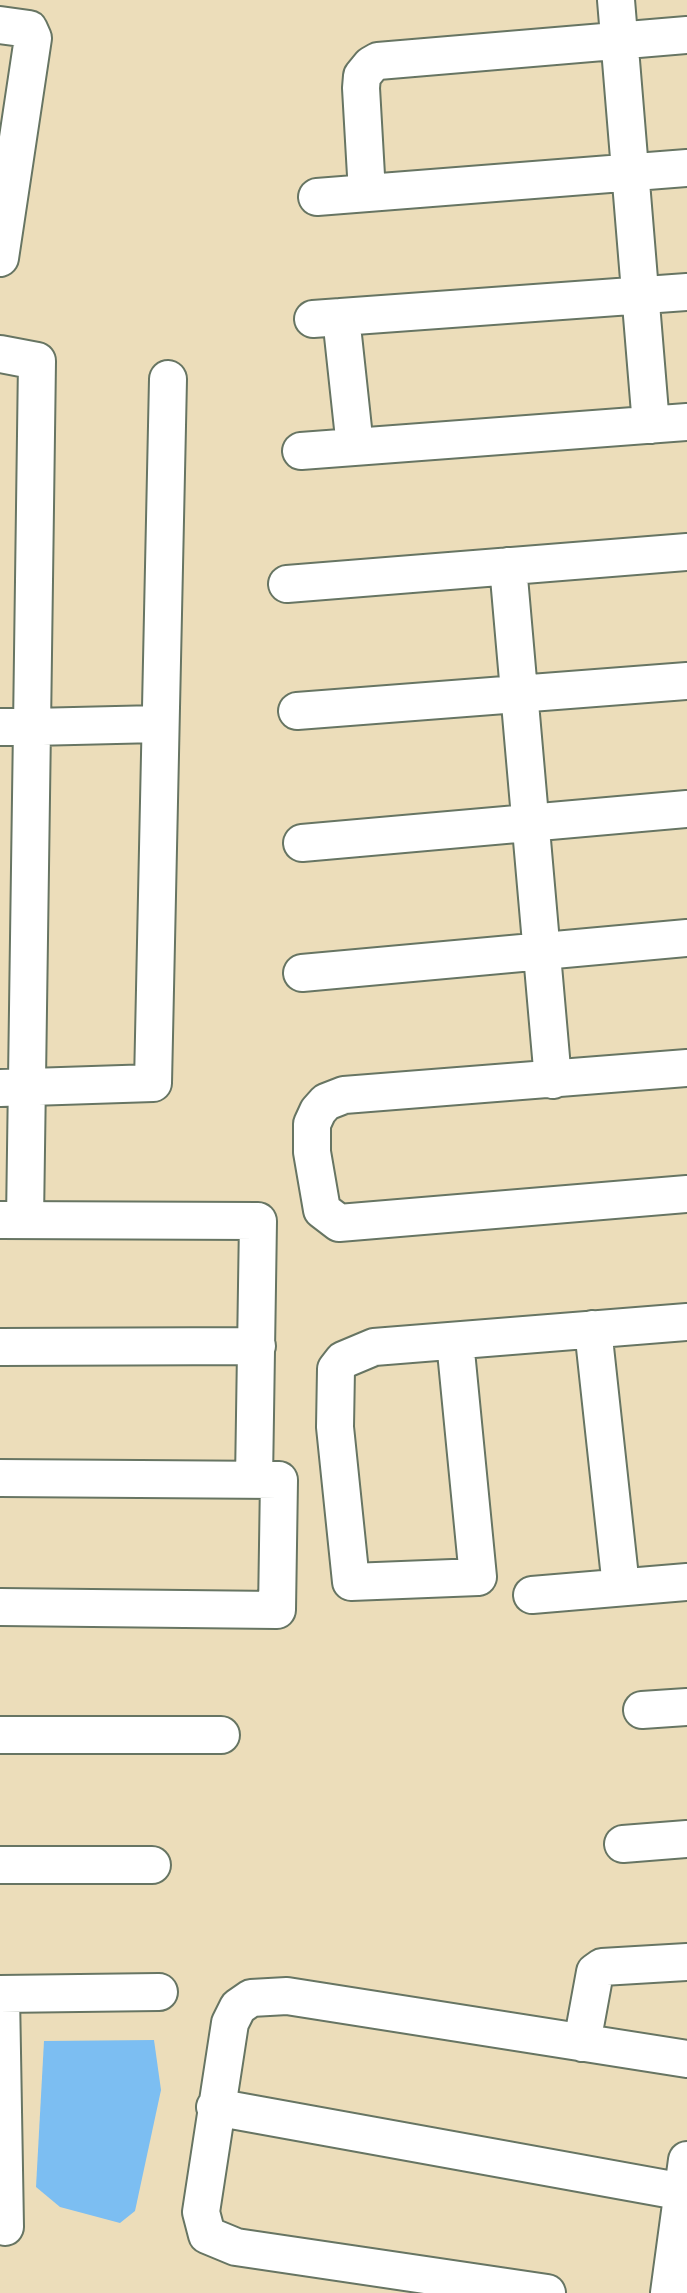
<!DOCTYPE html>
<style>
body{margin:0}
canvas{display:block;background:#ecddba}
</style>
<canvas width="687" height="2293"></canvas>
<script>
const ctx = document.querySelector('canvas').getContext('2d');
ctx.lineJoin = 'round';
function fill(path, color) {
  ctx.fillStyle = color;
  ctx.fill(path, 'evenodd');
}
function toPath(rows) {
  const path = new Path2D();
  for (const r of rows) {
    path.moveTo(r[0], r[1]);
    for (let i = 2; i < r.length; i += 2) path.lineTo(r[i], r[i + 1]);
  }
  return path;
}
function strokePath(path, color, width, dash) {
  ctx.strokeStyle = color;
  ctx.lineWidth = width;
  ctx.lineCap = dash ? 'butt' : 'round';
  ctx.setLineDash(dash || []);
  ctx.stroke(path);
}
fill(toPath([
 [154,2040,161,2090,135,2211,120,2223,60,2207,36,2187,44,2041]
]), '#7cbef2');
const minor = toPath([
 [616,0,651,425],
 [0,25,29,29,33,38,0,258],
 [367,193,361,88,362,76,371,65,378,61,687,35],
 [317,197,687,168],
 [341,317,355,447],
 [313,319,687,292],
 [0,354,37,361,32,727,158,724],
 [301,451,687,422],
 [508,566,553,1080],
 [287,584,687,552],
 [297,711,687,681],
 [0,727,32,727,25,1220],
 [302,843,687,809],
 [302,973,687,938],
 [687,1068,344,1095,326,1102,318,1111,312,1124,312,1152,322,1210,339,1223,687,1194],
 [0,1088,153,1083,168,379],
 [0,1220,258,1221,254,1480],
 [593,1329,621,1587],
 [455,1341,478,1577,351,1582,335,1427,336,1369,343,1360,374,1347,687,1322],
 [0,1347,257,1346],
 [0,1478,279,1480,277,1610,0,1607],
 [532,1595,687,1582],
 [642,1710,687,1707],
 [0,1735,221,1735],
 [623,1844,687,1839],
 [0,1865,152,1865],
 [0,1994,159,1992],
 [1,1994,5,2227],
 [582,2043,595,1972,602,1967,687,1962],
 [215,2107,684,2192],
 [547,2293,236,2247,207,2235,201,2212,230,2023,238,2007,251,1998,287,1996,687,2059],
 [669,2293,687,2160]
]);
strokePath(minor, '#677563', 40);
strokePath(minor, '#fff', 36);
</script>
